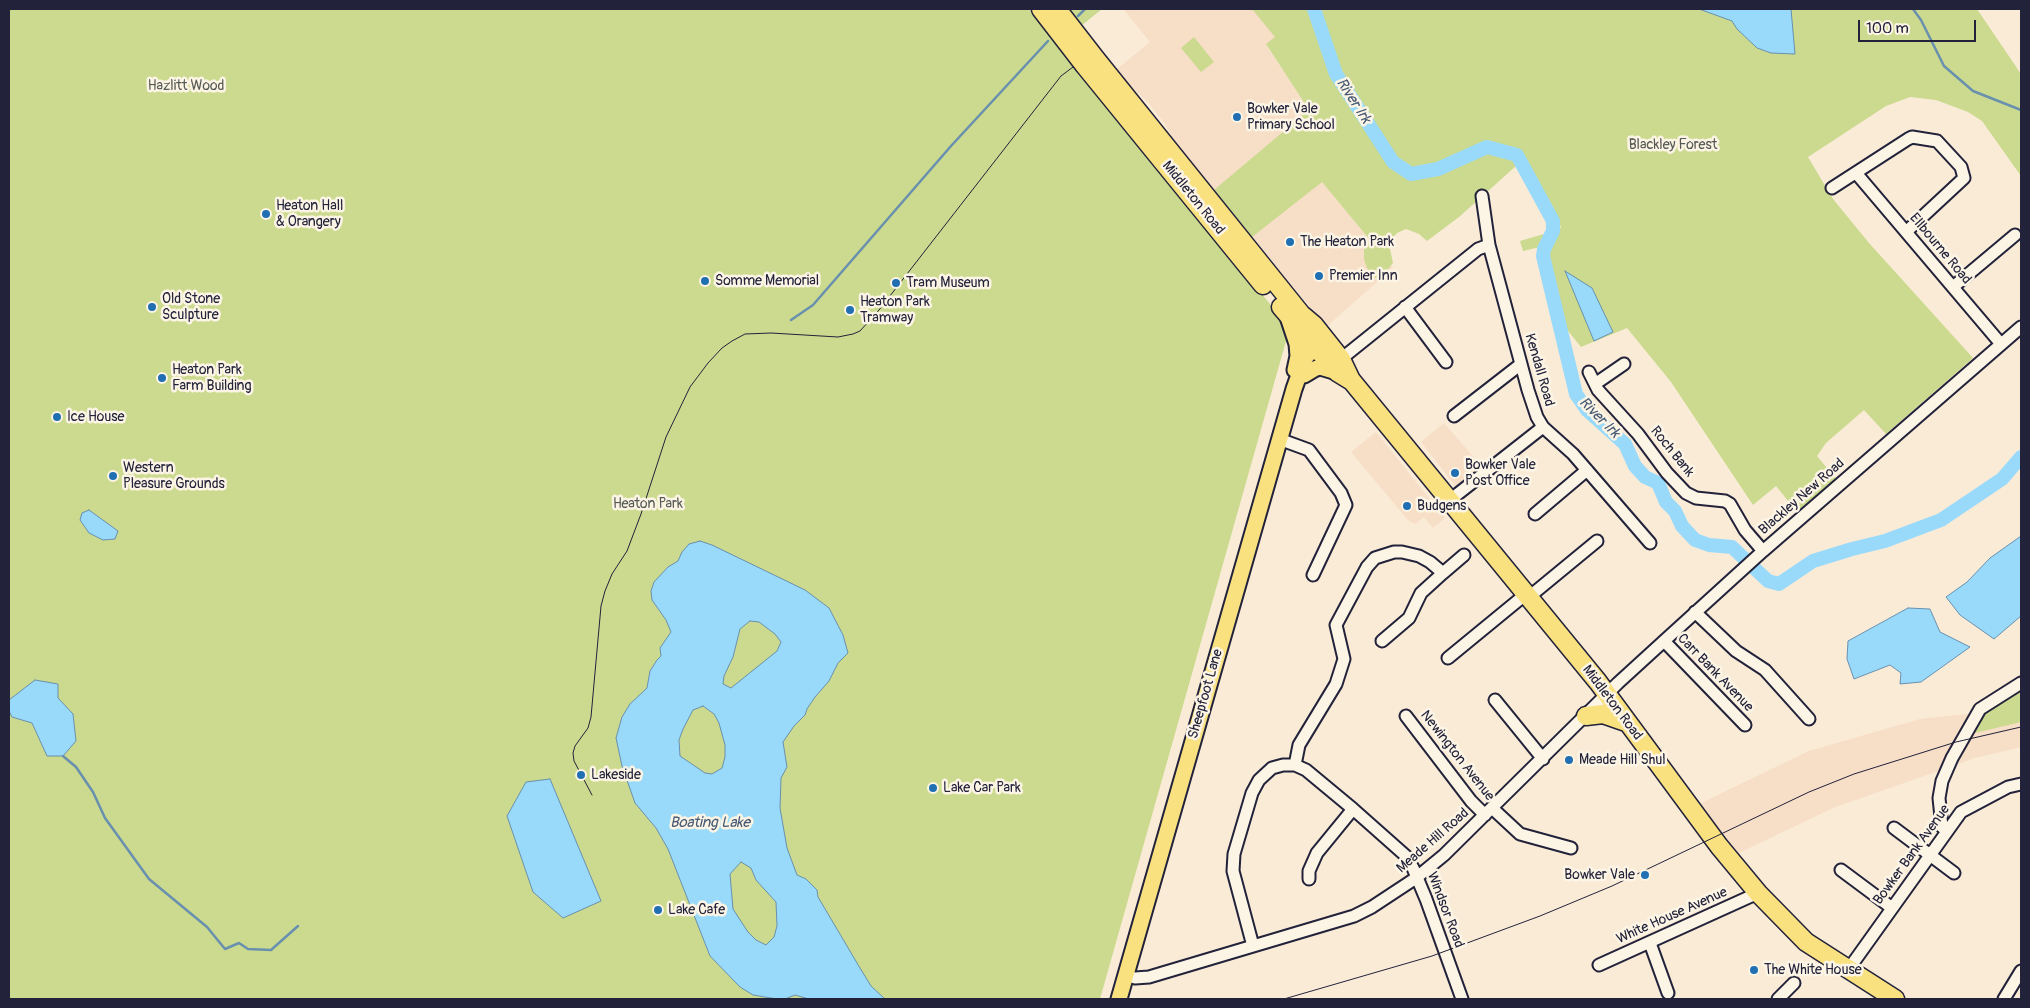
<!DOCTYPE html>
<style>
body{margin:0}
#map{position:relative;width:2030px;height:1008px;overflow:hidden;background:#faebd7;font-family:Pangolin,sans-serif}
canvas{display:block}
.frame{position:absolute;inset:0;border:10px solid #22223b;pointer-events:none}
.scale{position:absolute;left:1858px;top:20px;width:118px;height:22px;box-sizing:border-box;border:2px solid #22223b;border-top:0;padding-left:6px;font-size:15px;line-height:18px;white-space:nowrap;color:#22223b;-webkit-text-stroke:4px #fcf5e5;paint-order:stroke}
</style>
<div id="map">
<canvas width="2030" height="1008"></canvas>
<div class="frame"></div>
<div class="scale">100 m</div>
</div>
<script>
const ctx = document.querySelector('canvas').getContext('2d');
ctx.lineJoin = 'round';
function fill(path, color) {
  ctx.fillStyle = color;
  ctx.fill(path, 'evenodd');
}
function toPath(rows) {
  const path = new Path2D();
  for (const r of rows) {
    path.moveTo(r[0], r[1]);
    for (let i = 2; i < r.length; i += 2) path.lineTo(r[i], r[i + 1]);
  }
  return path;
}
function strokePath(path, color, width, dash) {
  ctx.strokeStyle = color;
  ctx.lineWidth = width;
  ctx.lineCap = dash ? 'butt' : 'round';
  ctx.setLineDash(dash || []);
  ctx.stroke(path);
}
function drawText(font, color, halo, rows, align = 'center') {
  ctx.font = font + ' Pangolin,sans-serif';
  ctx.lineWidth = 5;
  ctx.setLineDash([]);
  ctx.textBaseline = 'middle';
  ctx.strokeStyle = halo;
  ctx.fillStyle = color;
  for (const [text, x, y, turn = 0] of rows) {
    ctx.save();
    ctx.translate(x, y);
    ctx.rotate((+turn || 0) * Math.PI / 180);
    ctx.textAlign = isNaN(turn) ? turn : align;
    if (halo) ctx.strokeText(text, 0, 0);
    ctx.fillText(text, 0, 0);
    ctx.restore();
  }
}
fill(toPath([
 [1123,9,1312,9,1266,45,1342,159,1322,182,1393,268,1326,327,1173,139,1165,124,1147,101,1131,87,1117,69,1150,42],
 [1444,423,1483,468,1457,488,1421,442],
 [1376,432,1445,518,1433,528,1424,517,1415,524,1408,520,1351,452],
 [2021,704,2021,747,1975,758,1833,808,1739,853,1699,804,1809,751,1920,719,1986,712]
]), '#f7dec6');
fill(toPath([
 [9,9,1029,9,1270,304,1280,317,1288,334,1100,999,9,999],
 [1068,9,1102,9,1081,26],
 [1252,9,1977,9,2021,74,2021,176,1982,121,1968,112,1936,100,1910,97,1886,106,1808,157,1833,199,1869,243,1973,358,1886,434,1864,410,1826,443,1817,456,1837,480,1797,512,1776,486,1753,505,1671,382,1627,328,1581,347,1564,326,1547,252,1561,227,1525,158,1459,217,1427,241,1419,234,1406,229,1397,233,1391,240,1390,249,1393,263,1383,275,1375,278,1367,268,1364,259,1364,249,1370,240,1322,182,1252,237,1214,190,1309,110,1266,44,1275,37],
 [1194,37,1214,62,1201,72,1181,48],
 [1544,234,1540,247,1523,251,1520,241],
 [2021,688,2021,722,1975,733,1986,712]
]), '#cbda8e');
const water = toPath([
 [1699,9,1791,9,1795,54,1771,53,1757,48,1737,29,1732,21,1699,9],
 [1565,271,1592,288,1613,332,1594,341,1565,271],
 [89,510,118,531,115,539,103,540,89,533,80,520,82,513,89,510],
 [2021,536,2021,616,1994,639,1960,615,1946,597,1967,582,1990,558,2021,536],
 [700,541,712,545,805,590,829,608,843,635,848,653,838,663,829,681,815,697,807,709,805,715,794,726,783,742,787,767,781,778,780,808,787,848,797,875,806,879,817,890,818,897,860,968,871,986,885,999,809,999,795,995,785,999,777,999,753,995,740,987,710,956,668,849,656,828,635,803,622,766,616,738,622,717,630,704,647,688,650,671,657,660,661,656,660,648,671,632,666,620,652,600,651,591,654,582,668,567,678,561,682,552,689,544,700,541],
 [750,621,759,622,775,634,781,642,777,651,731,688,723,684,724,676,733,657,740,629,750,621],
 [703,706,714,714,719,723,725,745,725,757,722,768,712,774,705,773,680,756,679,740,683,729,693,710,703,706],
 [741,862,751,868,756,880,776,902,777,926,774,937,766,945,756,940,748,932,733,909,730,874,741,862],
 [1908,608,1930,609,1940,632,1970,647,1921,682,1900,684,1901,673,1890,665,1854,679,1847,659,1848,641,1908,608],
 [35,680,58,684,58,698,73,714,76,741,63,756,47,756,32,723,12,717,9,711,9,700,35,680],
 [550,779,601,901,563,918,533,892,507,816,526,782,550,779]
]);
fill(water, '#99dafb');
strokePath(water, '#6990ae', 1);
strokePath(toPath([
 [1913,9,1921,20,1944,66,1973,91,2021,110],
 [1078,16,1085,9],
 [791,320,813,305,951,146,1048,41],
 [63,756,76,767,93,792,105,818,149,879,207,927,225,949,239,943,248,949,271,950,298,926]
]), '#6990ae', 2.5);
strokePath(toPath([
 [1314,9,1336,74,1393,162,1411,174,1438,169,1487,147,1517,155,1553,221,1553,231,1544,249,1543,256,1576,394,1587,410,1625,444,1635,466,1645,477,1658,483,1666,502,1675,511,1682,526,1695,540,1709,545,1732,547,1768,581,1779,584,1813,561,1852,549,1885,541,1941,520,2002,479,2021,457]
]), '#99dafb', 14);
const minor = toPath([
 [1856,173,2001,344],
 [1832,188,1908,139,1912,137,1937,141,1961,167,1964,178,1907,231],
 [1482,196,1489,245,1528,390,1537,417,1543,427,1573,454,1650,543],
 [1953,287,2015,235],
 [1405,307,1446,362],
 [1341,359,1478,249,1489,245],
 [1589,372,1598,390,1638,434,1667,473,1686,493,1696,498,1725,501,1730,504,1745,530,1763,551],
 [1595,384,1624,364],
 [1454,416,1521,364],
 [1279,439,1309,450,1341,493,1346,505,1313,575],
 [1450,500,1543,427],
 [1535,514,1587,470],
 [1443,573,1464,555],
 [1529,597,1597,541],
 [1695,612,1736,651,1765,670,1809,719],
 [1664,641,1745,725],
 [1448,658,1526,594],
 [1495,700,1543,759],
 [1406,716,1471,801,1485,815],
 [1295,765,1299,745,1336,684,1344,659,1336,625,1367,567,1375,558,1394,552,1402,552,1419,556,1430,562,1443,573,1421,593,1409,618,1382,641],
 [1492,808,1520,834,1571,848],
 [1894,828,1954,873],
 [1947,830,1942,827,1939,798,1942,781,1952,758,1980,709,2021,683],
 [1841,870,1892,908],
 [1309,879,1309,871,1317,853,1353,809],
 [1650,943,1668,993],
 [1253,946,1233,871,1234,854,1252,793,1259,780,1272,768,1283,765,1295,765,1306,770,1353,809,1406,856,1413,868,1426,899,1462,999],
 [1599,965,1758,893],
 [1848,970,1961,812,2008,787,2021,784],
 [1126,976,1135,978,1149,977,1354,916,1372,907,1416,878,1444,855,1618,683,1664,641,1763,551,2021,327],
 [1778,999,1794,983],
 [2004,999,2021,971]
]);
const major = toPath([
 [1288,317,1297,344,1298,356,1295,370],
 [1304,375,1314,369,1320,367,1337,372],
 [1119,999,1294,389,1305,358,1311,351,1317,349]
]);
const highway = toPath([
 [1041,9,1085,66,1263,285],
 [1057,9,1095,58,1301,314,1314,325,1341,359,1351,380,1598,682,1719,846,1758,893,1806,942,1895,999],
 [1281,307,1337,372,1350,380],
 [1586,716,1603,714,1626,722]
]);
strokePath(minor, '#22223b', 15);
strokePath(major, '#22223b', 19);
strokePath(highway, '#22223b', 21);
strokePath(minor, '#fcf5e5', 11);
strokePath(major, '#fae180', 15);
strokePath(highway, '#fae180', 18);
strokePath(toPath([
 [592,795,574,761,573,753,575,746,588,728,591,717,601,606,605,591,612,574,627,551,641,514,666,437,690,387,708,363,722,348,732,341,745,334,771,333,838,337,853,334,860,331,879,310,1061,76,1073,67],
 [1284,999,1432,956,1540,916,1612,886,1809,792,1854,774,1956,742,2021,727]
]), '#22223b', 1);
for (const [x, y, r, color] of [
 [1237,117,5,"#1f6fb2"],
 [266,214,5,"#1f6fb2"],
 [1290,242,5,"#1f6fb2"],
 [1319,276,5,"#1f6fb2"],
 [705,281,5,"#1f6fb2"],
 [896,283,5,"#1f6fb2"],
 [152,307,5,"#1f6fb2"],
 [850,310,5,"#1f6fb2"],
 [162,378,5,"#1f6fb2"],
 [57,417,5,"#1f6fb2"],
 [1455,473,5,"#1f6fb2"],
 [113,476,5,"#1f6fb2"],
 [1407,506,5,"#1f6fb2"],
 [1569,760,5,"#1f6fb2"],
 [581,775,5,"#1f6fb2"],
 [933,788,5,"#1f6fb2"],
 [1645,875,5,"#1f6fb2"],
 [658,910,5,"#1f6fb2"],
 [1754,970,5,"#1f6fb2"]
]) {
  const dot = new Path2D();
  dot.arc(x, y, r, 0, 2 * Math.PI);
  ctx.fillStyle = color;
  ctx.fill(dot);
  strokePath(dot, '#fcf5e5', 2);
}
drawText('14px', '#555954', '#fcf5e5', [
 ["Hazlitt Wood",186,86],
 ["Blackley Forest",1673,145],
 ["Heaton Park",648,504]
]);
drawText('14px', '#22223b', '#fcf5e5', [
 ["Bowker Vale",1247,109],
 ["Primary School",1247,125],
 ["Heaton Hall",276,206],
 ["& Orangery",276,222],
 ["The Heaton Park",1300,242],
 ["Premier Inn",1329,276],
 ["Somme Memorial",715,281],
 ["Tram Museum",906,283],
 ["Old Stone",162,299],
 ["Sculpture",162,315],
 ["Heaton Park",860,302],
 ["Tramway",860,318],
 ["Heaton Park",172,370],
 ["Farm Building",172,386],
 ["Ice House",67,417],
 ["Bowker Vale",1465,465],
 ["Post Office",1465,481],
 ["Western",123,468],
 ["Pleasure Grounds",123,484],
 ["Budgens",1417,506],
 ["Meade Hill Shul",1579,760],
 ["Lakeside",591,775],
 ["Lake Car Park",943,788],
 ["Bowker Vale",1635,875,"right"],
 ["Lake Cafe",668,910],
 ["The White House",1764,970]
], 'left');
drawText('14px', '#22223b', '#fcf5e5', [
 ["Middleton Road",1193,198,51],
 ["Ellbourne Road",1940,249,50],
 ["Kendall Road",1539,370,74],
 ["Roch Bank",1672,452,51],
 ["Blackley New Road",1802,497,-41],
 ["Carr Bank Avenue",1715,673,46],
 ["Sheepfoot Lane",1206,694,-74],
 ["Middleton Road",1612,703,53],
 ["Newington Avenue",1457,756,52],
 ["Meade Hill Road",1433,841,-41],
 ["Bowker Bank Avenue",1912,855,-54],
 ["Windsor Road",1445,910,69],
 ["White House Avenue",1672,916,-24]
]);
drawText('italic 15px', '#465975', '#fcf5e5', [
 ["River Irk",1353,101,57],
 ["River Irk",1599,418,45],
 ["Boating Lake",710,823]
]);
</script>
